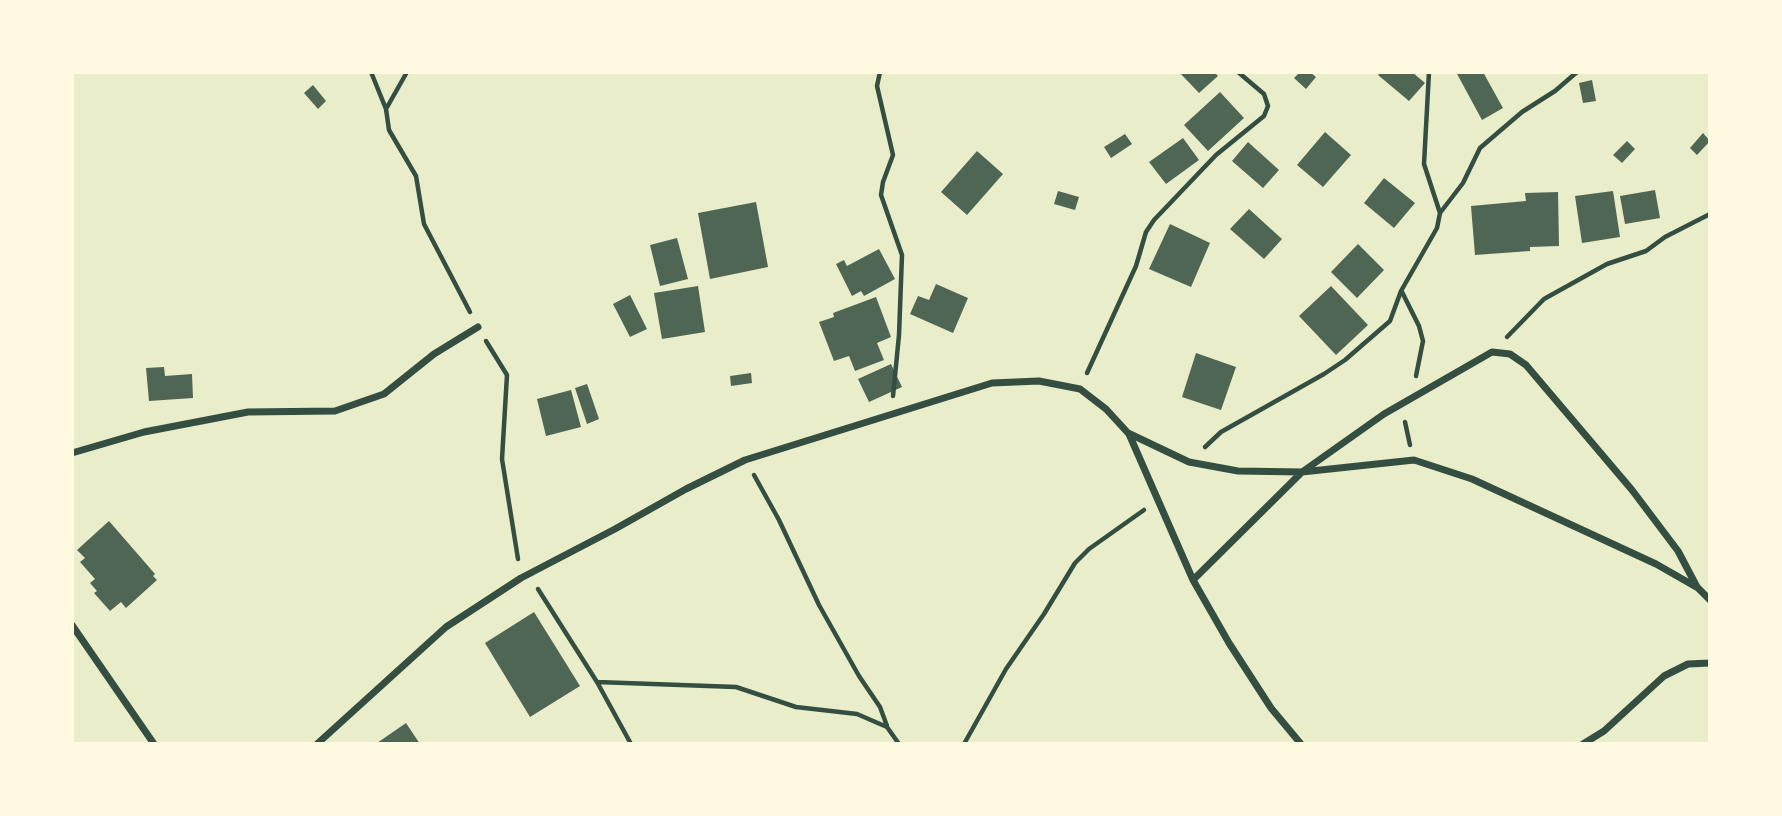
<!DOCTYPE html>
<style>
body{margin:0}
#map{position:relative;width:1782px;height:816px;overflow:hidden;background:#e9edc9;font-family:"Sofia Sans Condensed",sans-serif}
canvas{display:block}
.frame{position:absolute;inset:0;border:74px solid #fefae0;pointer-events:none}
</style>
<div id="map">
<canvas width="1782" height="816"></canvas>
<div class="frame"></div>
</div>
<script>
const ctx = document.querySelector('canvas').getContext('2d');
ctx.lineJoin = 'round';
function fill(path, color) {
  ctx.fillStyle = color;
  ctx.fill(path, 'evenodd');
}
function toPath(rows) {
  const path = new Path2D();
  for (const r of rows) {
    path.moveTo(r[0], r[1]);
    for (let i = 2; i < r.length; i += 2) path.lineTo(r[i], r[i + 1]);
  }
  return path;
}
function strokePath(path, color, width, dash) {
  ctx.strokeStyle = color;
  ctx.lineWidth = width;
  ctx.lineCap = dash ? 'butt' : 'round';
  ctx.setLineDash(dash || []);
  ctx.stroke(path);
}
fill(toPath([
 [1179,72,1214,72,1218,76,1199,93],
 [1300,72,1310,72,1316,77,1306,89,1294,78],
 [1381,72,1412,72,1425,83,1409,101,1378,75],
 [1456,72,1483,72,1503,108,1482,120],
 [1592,80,1596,101,1583,103,1579,83],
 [313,85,326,101,318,109,304,93],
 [1220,92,1244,118,1208,151,1184,125],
 [1325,132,1351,155,1323,187,1297,165],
 [1703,133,1710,141,1697,155,1690,148],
 [1125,134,1132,144,1111,158,1104,147],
 [1183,138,1199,160,1166,184,1149,162],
 [1627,141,1635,149,1622,163,1613,155],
 [1248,142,1279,170,1263,188,1232,161],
 [977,151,1003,174,967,215,941,192],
 [1384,178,1415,203,1394,228,1364,203],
 [1655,190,1660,218,1625,224,1620,196],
 [1058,191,1079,197,1075,210,1054,204],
 [1613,191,1620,237,1582,243,1575,196],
 [1558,192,1559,246,1530,247,1530,251,1475,255,1471,206,1526,201,1525,193],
 [756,202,768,267,710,279,698,213],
 [1249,209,1282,239,1264,259,1230,229],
 [1170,224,1210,243,1191,287,1149,269],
 [677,238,688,279,660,286,650,245],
 [1358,244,1384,270,1357,298,1331,272],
 [879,249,895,279,864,296,861,291,852,296,836,264,844,260,847,266],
 [936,284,968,298,953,333,910,314,918,296,929,300],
 [698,286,705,332,662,339,654,293],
 [1331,286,1368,325,1336,355,1299,316],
 [630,295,647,329,630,337,613,304],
 [876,297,891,337,877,343,884,360,855,371,849,356,834,361,819,322,834,317,833,313],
 [1196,353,1236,367,1221,410,1182,397],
 [891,364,902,387,869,402,858,379],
 [164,367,165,376,192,374,193,398,149,401,146,368],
 [751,373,752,383,731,386,730,376],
 [587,384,599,419,587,424,575,388],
 [571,390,581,427,546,436,537,399],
 [109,521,155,574,153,576,157,580,126,608,121,602,110,611,94,593,97,591,90,583,95,579,80,562,85,558,77,550],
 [534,612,580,686,530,717,485,643],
 [406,723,420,744,378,744,377,743]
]), '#4f6655');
strokePath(toPath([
 [371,72,386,109,389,130,416,176,424,224,470,312],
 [880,72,877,86,893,155,883,182,881,195,902,255,899,335,893,396],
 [386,109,407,72],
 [1440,213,1463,183,1480,148,1522,112,1555,91,1577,72],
 [1402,292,1419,326,1423,341,1416,376],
 [1507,337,1544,299,1607,264,1646,251,1665,237,1710,214],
 [486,341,507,375,502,459,518,559],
 [1087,373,1136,266,1146,232,1154,220,1216,155,1264,116,1268,106,1264,94,1238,72],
 [1405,422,1410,445],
 [1205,447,1221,432,1324,374,1345,360,1390,321,1401,291,1437,228,1440,213,1424,164,1429,72],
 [754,475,779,520,819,605,859,676,880,707,887,726],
 [538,589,597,682,631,744],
 [597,682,736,687,796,707,857,714,887,727,899,744],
 [964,744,1006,669,1044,614,1075,563,1089,549,1144,510]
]), '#344e41', 4.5);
strokePath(toPath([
 [1129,434,1193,580,1229,643,1271,708,1301,744],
 [72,453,144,432,248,412,335,411,384,394,434,354,478,327],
 [1193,580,1302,472,1384,414,1492,352,1510,354,1526,365,1632,490,1678,551,1697,587],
 [72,625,154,744],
 [317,744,446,627,521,578,615,529,686,489,745,460,992,383,1039,381,1080,389,1106,409,1128,433,1189,462,1238,471,1302,472,1414,460,1472,479,1656,564,1698,588,1710,600],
 [1583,744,1604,731,1664,676,1688,664,1710,663]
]), '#344e41', 7);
</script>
